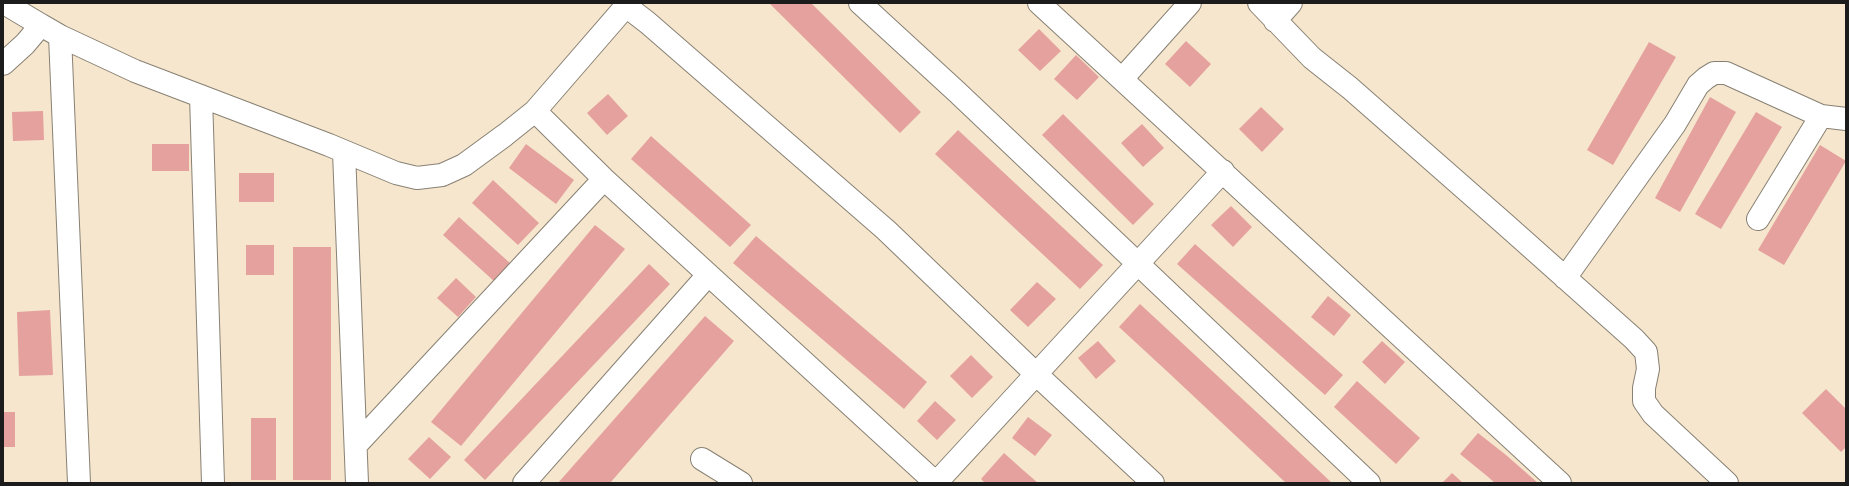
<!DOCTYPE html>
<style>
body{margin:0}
#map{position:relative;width:1849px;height:486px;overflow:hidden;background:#f5e6cd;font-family:Itim,sans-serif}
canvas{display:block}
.frame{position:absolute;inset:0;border:4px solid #1c1c1c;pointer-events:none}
</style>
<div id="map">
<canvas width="1849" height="486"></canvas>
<div class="frame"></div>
</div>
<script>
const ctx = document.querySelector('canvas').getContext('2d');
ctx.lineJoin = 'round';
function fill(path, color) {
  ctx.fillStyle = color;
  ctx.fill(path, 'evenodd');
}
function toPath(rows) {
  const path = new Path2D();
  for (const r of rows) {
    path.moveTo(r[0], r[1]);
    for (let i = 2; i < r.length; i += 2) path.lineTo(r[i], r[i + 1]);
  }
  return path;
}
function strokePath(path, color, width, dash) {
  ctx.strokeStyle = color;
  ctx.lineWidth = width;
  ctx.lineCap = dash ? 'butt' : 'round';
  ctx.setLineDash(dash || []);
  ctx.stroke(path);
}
fill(toPath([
 [769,3,811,3,921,112,900,133],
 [1039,29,1061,51,1040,71,1018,50],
 [1186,41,1211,64,1190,87,1165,64],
 [1649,42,1676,57,1613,165,1587,150],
 [1076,55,1099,77,1077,100,1054,79],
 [608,94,628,116,607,135,587,113],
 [1710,97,1736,112,1680,212,1655,198],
 [1261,107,1284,129,1262,152,1239,129],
 [43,111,44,140,13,141,12,112],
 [1756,112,1782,127,1721,229,1695,214],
 [1063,114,1154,204,1133,225,1042,135],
 [1142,124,1164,148,1143,167,1121,143],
 [958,130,1103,265,1080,289,935,154],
 [651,136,751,225,730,247,631,159],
 [152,144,189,144,189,171,152,171],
 [526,144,574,180,556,204,509,168],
 [1820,145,1846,161,1784,265,1758,250],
 [239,173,274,173,274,202,239,202],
 [493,180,539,223,518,245,472,203],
 [1231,206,1252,227,1233,247,1211,225],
 [459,217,511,264,495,282,443,235],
 [595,225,625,249,461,446,431,422],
 [756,236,927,382,904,409,733,263],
 [1195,244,1343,375,1325,395,1177,264],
 [246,245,274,245,274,275,246,275],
 [293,247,331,247,331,480,293,480],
 [649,264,670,284,485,480,464,460],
 [456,278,476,297,458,317,437,298],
 [1037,282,1056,299,1028,327,1010,310],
 [1328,296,1351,315,1334,336,1311,317],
 [1140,304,1264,419,1332,483,1286,483,1171,375,1119,327],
 [50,310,53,375,19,376,17,312],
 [705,316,734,341,610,483,558,483],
 [1098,341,1116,361,1096,379,1078,358],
 [1382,341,1405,362,1385,384,1362,362],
 [971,355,993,377,972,398,950,376],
 [1357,381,1420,438,1396,464,1334,407],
 [1826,389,1846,409,1846,447,1841,452,1802,413],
 [935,401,956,420,937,440,917,421],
 [3,412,15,412,15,447,3,447],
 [1028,417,1052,435,1035,456,1012,438],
 [251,418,276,418,276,480,251,480],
 [1478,433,1506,455,1538,483,1495,483,1487,476,1460,454],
 [429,437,451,457,430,479,408,459],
 [1004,453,1023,470,1038,483,985,483,981,479],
 [1452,473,1463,483,1442,483]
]), '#e5a19e');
const street = toPath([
 [4,3,41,25],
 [860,3,957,92,1369,483],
 [1039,3,1560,483],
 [1259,3,1312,58,1350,88,1506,225,1634,339,1646,352,1648,369,1644,388,1644,401,1653,414,1727,483],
 [1275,21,1291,3],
 [60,36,79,483],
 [3,64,25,44,41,25,60,36,135,71,329,145,396,173,417,178,442,175,464,165,505,135,535,111,626,6,648,23,886,230,1036,374,1153,483],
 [1122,79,1190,3],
 [201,96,213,483],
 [535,111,604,179,936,483,1223,171],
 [344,152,357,483],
 [1758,219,1821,116,1846,119],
 [1565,278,1675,124,1698,85,1706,78,1714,73,1726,73,1821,116],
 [357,444,604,179],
 [702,459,741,483],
 [524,483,708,275]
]);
strokePath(street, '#888174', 24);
strokePath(street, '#fff', 22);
</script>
